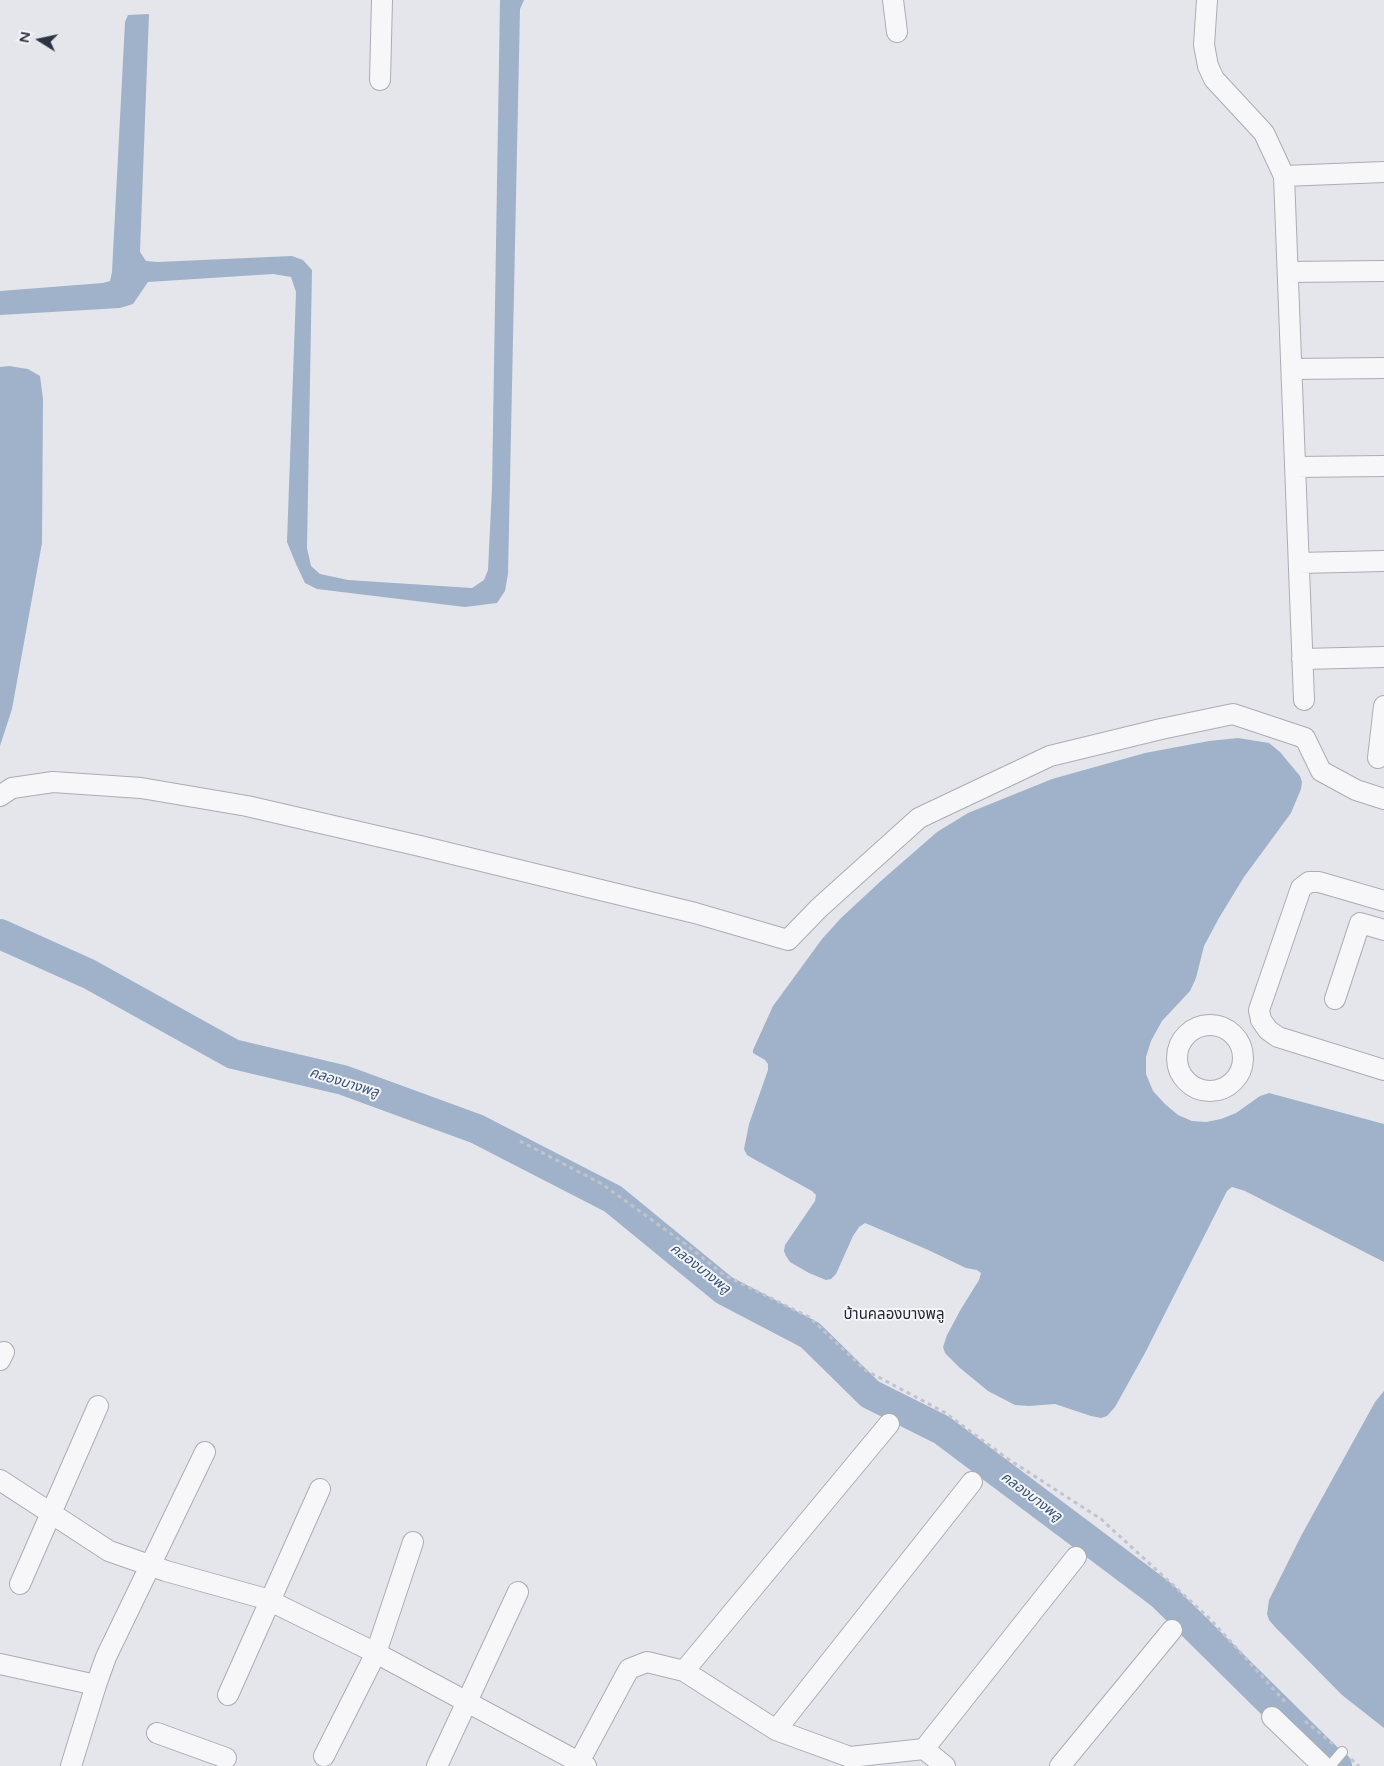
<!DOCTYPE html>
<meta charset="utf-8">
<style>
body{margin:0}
#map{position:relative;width:1384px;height:1766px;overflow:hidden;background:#e4e6eb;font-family:"Varela Round",sans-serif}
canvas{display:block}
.north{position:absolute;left:15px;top:15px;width:50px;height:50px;-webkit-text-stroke:4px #f4f5f8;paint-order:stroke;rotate:280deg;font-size:14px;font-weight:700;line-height:20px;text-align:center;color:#2c3343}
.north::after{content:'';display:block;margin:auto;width:18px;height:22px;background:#2c3343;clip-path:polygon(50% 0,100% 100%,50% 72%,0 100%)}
</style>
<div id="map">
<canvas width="1384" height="1766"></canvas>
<div class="north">N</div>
</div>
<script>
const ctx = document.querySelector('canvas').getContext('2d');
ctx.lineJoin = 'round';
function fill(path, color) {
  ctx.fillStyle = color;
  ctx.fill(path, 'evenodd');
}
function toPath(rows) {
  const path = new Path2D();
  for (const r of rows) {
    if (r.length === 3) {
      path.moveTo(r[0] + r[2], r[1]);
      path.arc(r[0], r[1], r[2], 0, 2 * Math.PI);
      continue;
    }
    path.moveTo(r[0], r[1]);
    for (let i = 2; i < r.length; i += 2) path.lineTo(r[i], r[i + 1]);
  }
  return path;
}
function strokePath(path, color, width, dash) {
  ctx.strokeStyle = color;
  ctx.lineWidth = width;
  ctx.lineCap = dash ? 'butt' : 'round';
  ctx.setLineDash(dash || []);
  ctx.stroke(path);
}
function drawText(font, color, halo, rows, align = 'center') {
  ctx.font = font + ' "Varela Round","Noto Sans Thai",sans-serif';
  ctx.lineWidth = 4;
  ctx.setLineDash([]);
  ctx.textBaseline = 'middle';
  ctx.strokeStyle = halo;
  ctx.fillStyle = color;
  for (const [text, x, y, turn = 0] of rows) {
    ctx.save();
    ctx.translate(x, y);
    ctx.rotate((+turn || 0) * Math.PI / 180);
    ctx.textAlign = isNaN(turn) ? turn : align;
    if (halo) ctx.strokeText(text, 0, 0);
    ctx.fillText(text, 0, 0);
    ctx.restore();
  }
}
fill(toPath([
 [500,0,524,0,520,9,508,574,505,591,497,603,465,607,317,589,305,583,296,564,287,542,296,292,291,277,273,274,148,282,133,304,120,308,0,315,0,291,103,283,110,281,112,272,125,22,128,15,149,14,140,252,146,261,158,262,292,256,303,260,312,270,307,548,311,566,320,574,348,580,472,588,484,580,488,570,492,488],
 [9,366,28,369,40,376,43,399,42,543,12,709,0,746,0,367],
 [1238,738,1269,743,1280,752,1300,776,1302,782,1301,789,1291,813,1244,877,1219,918,1204,946,1196,978,1190,991,1162,1021,1151,1041,1146,1057,1146,1074,1153,1091,1165,1104,1178,1115,1192,1121,1206,1122,1221,1119,1236,1113,1260,1096,1269,1093,1384,1124,1384,1262,1245,1191,1232,1187,1227,1191,1145,1353,1115,1407,1107,1416,1101,1418,1091,1416,1055,1404,1029,1406,1015,1405,988,1391,960,1368,945,1353,943,1347,947,1335,961,1309,979,1280,981,1273,977,1270,966,1268,926,1249,865,1223,859,1227,853,1236,836,1274,831,1279,826,1280,809,1273,790,1262,786,1256,784,1251,785,1245,815,1201,816,1195,812,1191,752,1158,747,1155,744,1149,749,1124,768,1070,768,1064,765,1060,753,1053,753,1050,773,1006,822,939,841,918,882,880,937,832,968,813,1052,779,1145,753,1209,741],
 [1384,1391,1384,1728,1342,1695,1275,1627,1269,1620,1267,1614,1269,1600,1301,1536,1375,1402]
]), '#a0b2ca');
strokePath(toPath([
 [0,934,89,974,233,1054,343,1080,477,1129,613,1199,724,1290,810,1335,870,1394,942,1430,1162,1595,1329,1760,1337,1766]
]), '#a0b2ca', 30);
const lane = toPath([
 [1330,1766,1342,1752]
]);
const street = toPath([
 [893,0,897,32],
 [1207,0,1204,45,1208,66,1214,79,1264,133,1284,176,1304,700],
 [380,80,382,0],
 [1284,176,1384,172],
 [1288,272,1384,271],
 [1292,369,1384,368],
 [1295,467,1384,466],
 [1299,563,1384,561],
 [1302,659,1384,657],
 [1378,758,1384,706],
 [0,796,12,788,53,782,141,788,247,806,420,846,695,913,788,940,819,908,919,818,1050,756,1161,729,1233,714,1305,738,1321,771,1356,790,1384,799],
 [1384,901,1319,882,1309,882,1301,888,1259,1010,1261,1020,1268,1030,1278,1037,1384,1070],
 [1335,999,1360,923,1384,930],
 [1210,1058,33],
 [0,1360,4,1352],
 [0,1480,109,1551,166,1571,266,1599,376,1653,586,1766],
 [20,1584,98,1406],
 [0,1664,96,1685],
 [684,1671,889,1424],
 [228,1695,320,1489],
 [1272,1717,1323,1766],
 [776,1730,972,1482],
 [157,1733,226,1758],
 [924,1749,1076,1557],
 [324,1756,376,1653,413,1542],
 [579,1762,629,1669,647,1662,684,1671,776,1730,850,1757,924,1749,945,1766],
 [71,1766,96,1685,106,1657,205,1452],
 [437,1766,518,1592],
 [1060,1766,1172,1630]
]);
strokePath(lane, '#a9adb5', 12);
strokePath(street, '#a9adb5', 22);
strokePath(toPath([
 [520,1141,602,1184,688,1246,724,1275,809,1317,865,1370,944,1412,1008,1459,1101,1519,1211,1620,1288,1705],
 [1305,1721,1333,1744],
 [1351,1759,1359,1766]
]), '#c2c4ca', 3, [4, 4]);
strokePath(lane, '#f7f7f9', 10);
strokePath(street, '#f7f7f9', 20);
drawText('italic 14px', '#375076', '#f4f5f8', [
 ["คลองบางพลู",344,1083,17],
 ["คลองบางพลู",700,1269,38],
 ["คลองบางพลู",1031,1497,37]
]);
drawText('15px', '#1e2434', '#f4f5f8', [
 ["บ้านคลองบางพลู",894,1315]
]);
</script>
